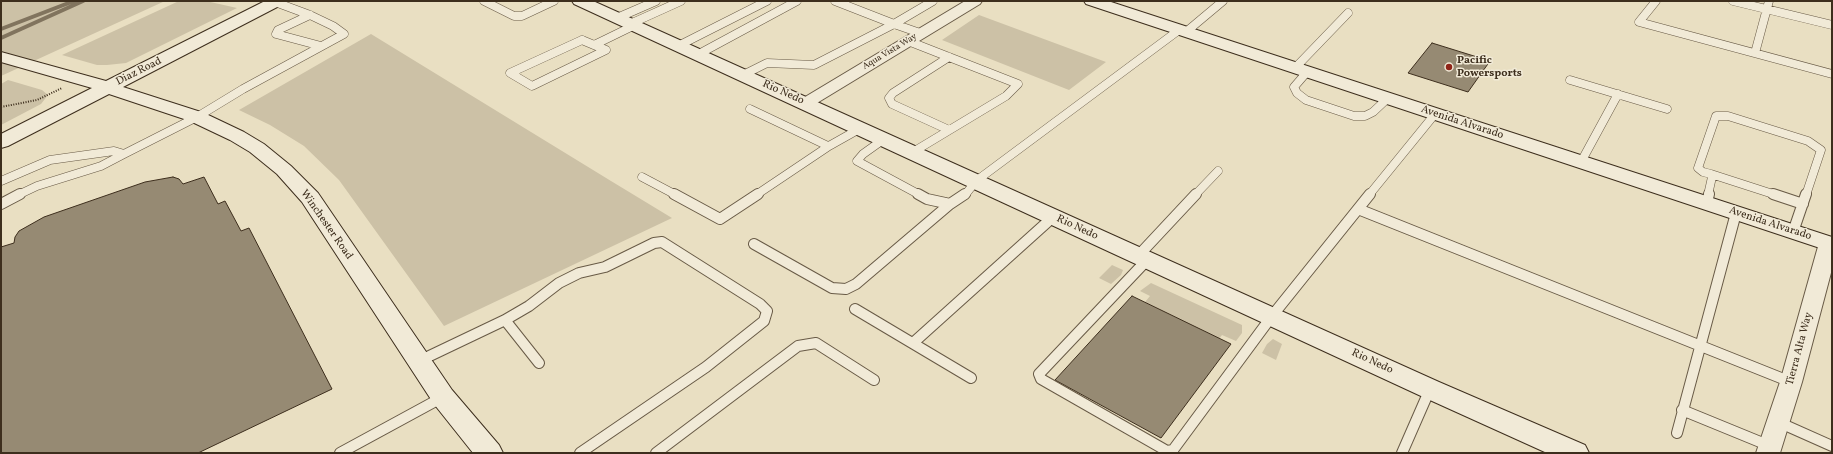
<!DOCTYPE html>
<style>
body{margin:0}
#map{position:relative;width:1833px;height:454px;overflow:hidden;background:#e9dfc2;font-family:Vollkorn,serif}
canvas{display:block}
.frame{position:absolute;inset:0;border:2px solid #3d2e1d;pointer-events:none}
</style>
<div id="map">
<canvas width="1833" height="454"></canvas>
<div class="frame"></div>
</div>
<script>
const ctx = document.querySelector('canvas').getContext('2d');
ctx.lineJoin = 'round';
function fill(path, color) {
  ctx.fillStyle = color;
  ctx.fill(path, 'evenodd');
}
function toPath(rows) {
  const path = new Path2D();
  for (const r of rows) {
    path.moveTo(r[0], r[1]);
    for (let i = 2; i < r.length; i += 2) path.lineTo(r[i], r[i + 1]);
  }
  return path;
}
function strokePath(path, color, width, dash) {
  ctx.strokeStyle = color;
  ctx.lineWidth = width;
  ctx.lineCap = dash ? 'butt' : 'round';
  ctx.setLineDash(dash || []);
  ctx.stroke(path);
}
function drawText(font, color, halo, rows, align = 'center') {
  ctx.font = font + ' Vollkorn,serif';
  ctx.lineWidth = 3;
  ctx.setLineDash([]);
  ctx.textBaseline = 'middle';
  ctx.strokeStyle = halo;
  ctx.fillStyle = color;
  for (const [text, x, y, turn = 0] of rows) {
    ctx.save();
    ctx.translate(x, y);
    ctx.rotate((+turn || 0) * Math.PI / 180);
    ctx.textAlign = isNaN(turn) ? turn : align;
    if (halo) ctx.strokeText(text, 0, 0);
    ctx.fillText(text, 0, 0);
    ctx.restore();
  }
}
fill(toPath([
 [1,1,165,1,1,76],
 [179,1,206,1,237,8,126,63,107,65,97,65,62,55],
 [979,15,1106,62,1069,90,942,40],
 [371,34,611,181,672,218,444,326,339,180,304,146,270,125,239,110],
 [8,80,42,90,48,95,41,104,1,125,1,84],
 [1112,265,1123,270,1121,275,1111,284,1099,278],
 [1151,283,1242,325,1242,333,1236,341,1222,335,1219,339,1145,302,1150,296,1140,291],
 [1273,339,1282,344,1276,360,1262,353,1267,344]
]), '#ccc1a6');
strokePath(toPath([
 [1,29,74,1],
 [1,38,83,1]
]), '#81745e', 4);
const building = toPath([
 [1432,43,1490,61,1468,92,1408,73,1432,43],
 [173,177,179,179,183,184,204,177,218,204,225,201,241,231,249,228,332,389,198,453,1,453,1,247,14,243,15,237,19,231,44,217,145,182,173,177],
 [1132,296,1231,344,1161,438,1055,380,1132,296]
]);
fill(building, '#968a73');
strokePath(building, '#3d2e1d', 1);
const laneFar1 = toPath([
 [484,1,514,16,522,16,554,1],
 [1656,1,1639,22,1832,74],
 [1733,1,1832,25],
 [310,15,278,30,276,34,321,46],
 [617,18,656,1],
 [630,24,681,1],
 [894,24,933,1],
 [894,24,920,33],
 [1186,32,1223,1],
 [582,40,606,50,532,86,510,73,582,40],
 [908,41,1018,84,1006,96,913,152],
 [594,45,633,26],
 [678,46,767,1],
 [1755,53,1769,1],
 [697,55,797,1],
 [949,57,893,93,889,98,892,104,949,130],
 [1295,68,1348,13],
 [1307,72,1294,87,1297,93,1306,100,1354,116,1365,116,1373,112,1388,98],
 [743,75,767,63,814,65,894,24,835,1],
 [1570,80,1667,109],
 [750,109,828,146],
 [884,139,863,154,857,161,920,195],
 [1581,162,1618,94],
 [1711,174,1776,195],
 [642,177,676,195],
 [1,181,50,160,114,151,124,154,197,117,243,89,344,34,333,26,310,15,275,2],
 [18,195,37,186,101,166,124,154],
 [756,195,829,146,861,128],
 [965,195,976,181,1179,30],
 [1195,195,1218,171],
 [1369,195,1435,114],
 [1708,195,1712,177,1711,174,1703,172,1698,168,1716,116,1728,116,1808,141,1821,150,1806,195]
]);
const lane = toPath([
 [674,194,720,219,758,194],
 [918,194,927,199,950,204,965,194],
 [1773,194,1803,204],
 [1707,203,1709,194],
 [1,204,20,194],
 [1358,209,1791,382],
 [1793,232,1806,194],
 [754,244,832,288,846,289,856,284,950,204],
 [1138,256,1196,194],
 [1147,260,1039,374,1041,379,1167,451,1173,450,1272,316,1370,194],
 [855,309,971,378],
 [505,320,529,306,559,283,579,273,605,267,654,243,662,242,760,304,767,311,764,321,706,367,580,453],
 [913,343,1053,217],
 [419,361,505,320,539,363],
 [1682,410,1770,446],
 [1778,422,1832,446],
 [1677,433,1736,213],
 [340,453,443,397],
 [656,453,798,346,816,343,874,380],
 [1402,453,1430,389]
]);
const street = toPath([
 [965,1,982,1,980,4,812,106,806,108,800,106,798,103,800,100,965,1],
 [1829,237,1832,238,1832,269,1802,382,1780,453,1756,453,1780,382,1819,243,1822,239,1829,237]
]);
const secondary = toPath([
 [265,1,285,1,283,4,123,87,204,113,244,132,264,144,291,166,318,193,452,390,499,445,503,453,473,453,434,404,302,202,277,174,250,152,230,140,190,121,109,94,8,146,1,148,1,134,92,88,1,62,1,52,106,81,265,1],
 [572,1,593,1,1439,382,1585,445,1589,453,1547,453,1421,396,574,4,572,1],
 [1084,1,1108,1,1832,237,1832,252,1086,4,1084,1]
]);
strokePath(laneFar1, '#685a46', 9);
strokePath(lane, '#685a46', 12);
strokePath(street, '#685a46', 2);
strokePath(secondary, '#3d2e1d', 2);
strokePath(toPath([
 [1,107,37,100,62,88]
]), '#3d2e1d', 2, [1, 1.5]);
strokePath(laneFar1, '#f1ead7', 8);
strokePath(lane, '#f1ead7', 10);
fill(street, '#f1ead7');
fill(secondary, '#f1ead7');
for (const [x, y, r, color] of [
 [1449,67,4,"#8f2418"]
]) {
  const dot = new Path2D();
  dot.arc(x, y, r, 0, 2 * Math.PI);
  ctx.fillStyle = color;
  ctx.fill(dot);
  strokePath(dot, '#f1ead7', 1.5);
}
drawText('9px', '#3d2e1d', '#f1ead7', [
 ["Aqua Vista Way",890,52,-31]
]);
drawText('bold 11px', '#3d2e1d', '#f1ead7', [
 ["Pacific",1457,61],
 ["Powersports",1457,74]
], 'left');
drawText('11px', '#3d2e1d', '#f1ead7', [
 ["Diaz Road",139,72,-27],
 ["Rio Nedo",783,93,24],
 ["Avenida Alvarado",1462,123,18],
 ["Avenida Alvarado",1770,224,18],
 ["Winchester Road",326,225,55],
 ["Rio Nedo",1077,228,25],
 ["Tierra Alta Way",1800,349,-75],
 ["Rio Nedo",1372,362,25]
]);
</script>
